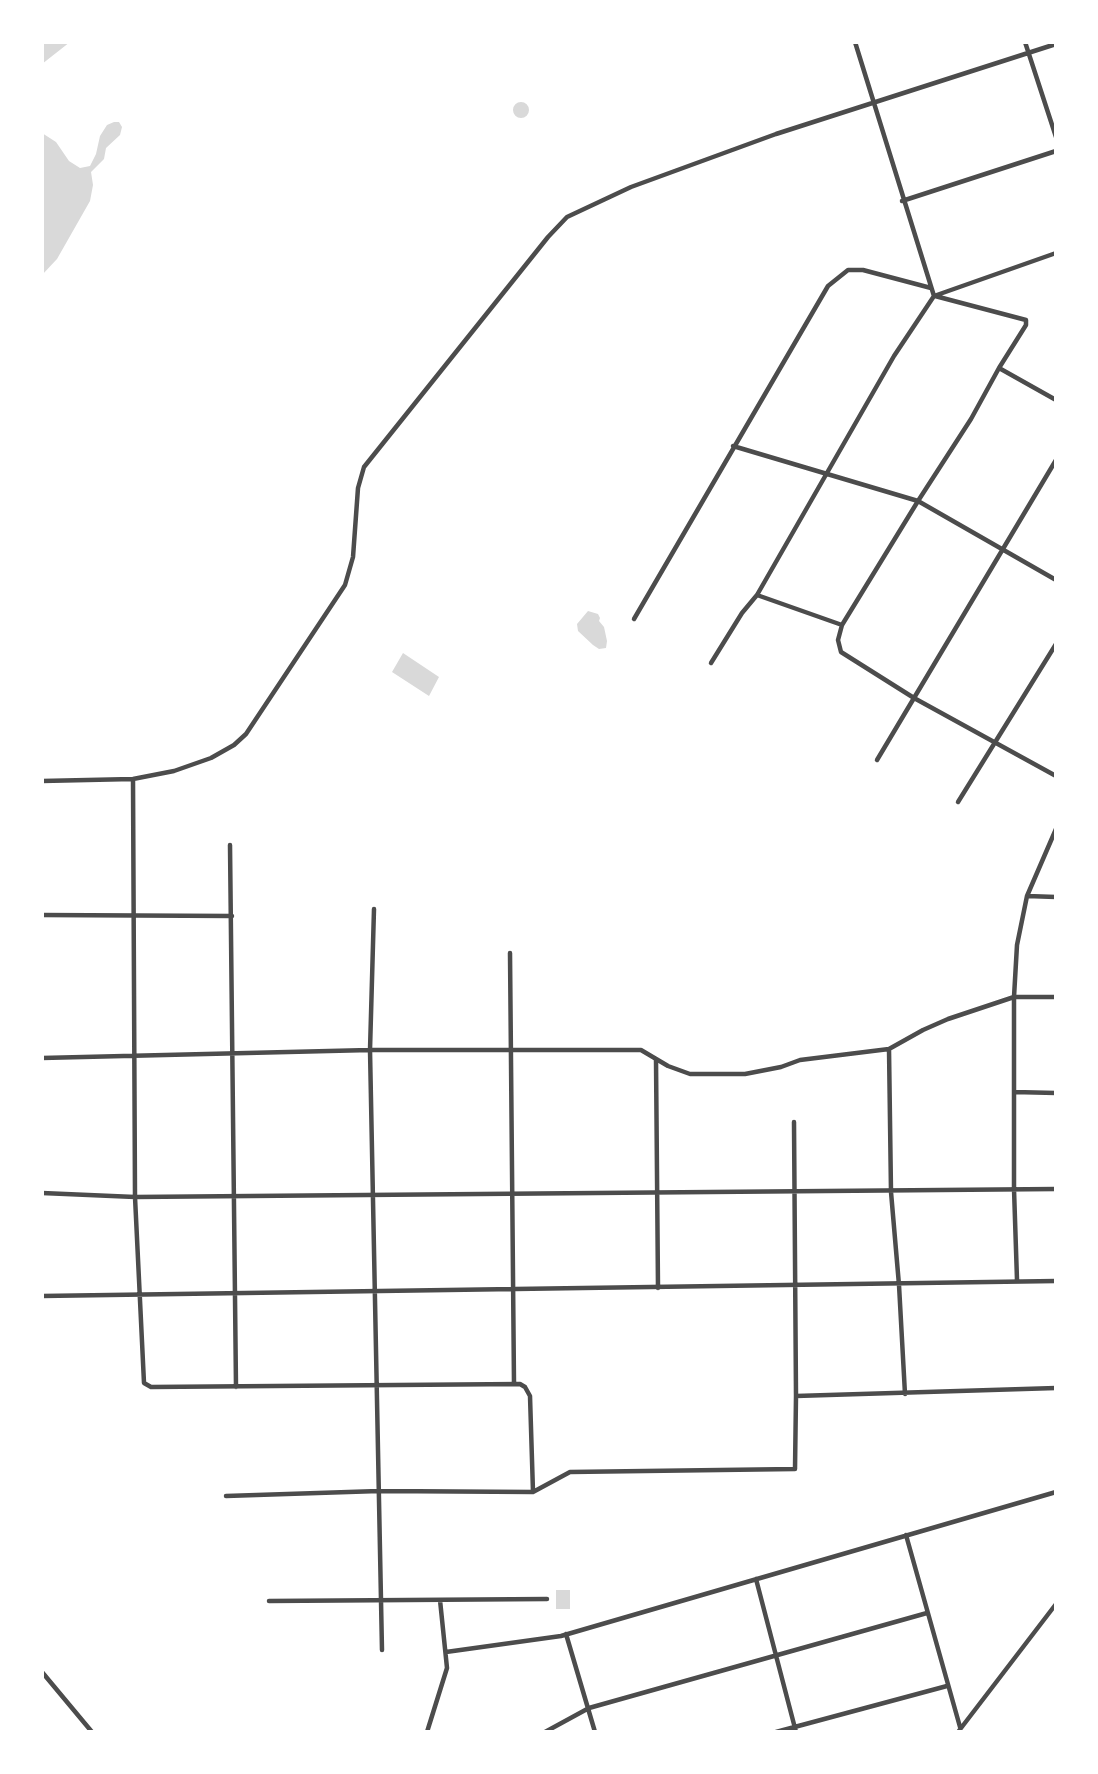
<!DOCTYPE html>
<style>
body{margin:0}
#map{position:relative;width:1098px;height:1774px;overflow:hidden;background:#fff;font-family:Mulish,sans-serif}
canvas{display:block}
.frame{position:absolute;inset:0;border:44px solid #fff;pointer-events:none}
</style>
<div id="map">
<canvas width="1098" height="1774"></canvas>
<div class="frame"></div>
</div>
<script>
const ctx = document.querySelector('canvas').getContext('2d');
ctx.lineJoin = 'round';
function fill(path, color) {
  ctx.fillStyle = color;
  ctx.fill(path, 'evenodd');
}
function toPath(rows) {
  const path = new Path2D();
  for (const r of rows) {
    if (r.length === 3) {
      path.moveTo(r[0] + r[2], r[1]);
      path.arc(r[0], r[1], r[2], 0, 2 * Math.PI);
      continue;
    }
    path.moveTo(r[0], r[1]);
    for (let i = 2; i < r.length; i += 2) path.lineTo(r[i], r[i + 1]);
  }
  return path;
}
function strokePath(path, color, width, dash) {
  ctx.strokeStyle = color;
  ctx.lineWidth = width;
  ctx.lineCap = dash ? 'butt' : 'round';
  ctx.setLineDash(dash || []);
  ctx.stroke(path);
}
fill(toPath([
 [42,42,70,42,42,64],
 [521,110,8],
 [114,122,119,122,122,127,120,135,106,148,104,159,91,172,93,185,90,201,57,259,42,275,42,133,56,142,69,161,80,168,90,166,96,154,100,136,107,125],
 [588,611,598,614,600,618,599,621,604,627,607,641,606,648,599,649,593,645,578,631,577,624],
 [403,653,439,677,429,696,392,672],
 [556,1590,570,1590,570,1609,556,1609]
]), '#d9d9d9');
strokePath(toPath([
 [855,42,934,296],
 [1025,42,1056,137],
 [902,201,1056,151],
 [935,296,1026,320,1026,325,999,368],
 [1056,400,999,368,971,419,918,501,1056,580],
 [733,446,918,501,842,625,838,640,841,652,914,698,1056,776],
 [757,595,842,625],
 [634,619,828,286,848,270,863,270,931,288],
 [711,663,742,613,757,595,894,356,934,296,1056,253],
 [877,760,1056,460],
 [133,779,135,1197,144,1383,151,1387,520,1384,525,1387,530,1396,533,1492],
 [42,781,133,779,174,771,211,758,234,745,246,734,345,585,353,557,358,488,364,467,548,237,567,217,631,187,776,134,1056,44],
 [958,802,1056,644],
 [230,845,236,1387],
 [1027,896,1056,897],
 [374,909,370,1050,382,1650],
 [42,915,232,916],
 [510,953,514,1384],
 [889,1049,891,1192,899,1285,905,1394],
 [42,1058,370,1050,641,1050,668,1066,690,1074,745,1074,781,1067,800,1060,889,1049,923,1030,948,1019,1014,997,1056,997],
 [656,1060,658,1288],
 [1014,1092,1056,1093],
 [42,1193,135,1197,1056,1189],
 [1017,1280,1014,1189,1014,997,1017,945,1027,896,1056,829],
 [42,1296,1056,1281],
 [796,1396,1056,1388],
 [226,1496,379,1491,533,1492,570,1472,795,1469,796,1396,794,1122],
 [906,1535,960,1727],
 [756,1579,796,1732],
 [269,1601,547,1599],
 [566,1634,595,1732],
 [446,1652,561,1636,1056,1492],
 [42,1672,92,1732],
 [427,1732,447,1668,440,1600],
 [545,1732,589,1708,927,1613],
 [776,1732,947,1686],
 [958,1732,1056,1604]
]), '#4c4c4c', 4.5);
</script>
